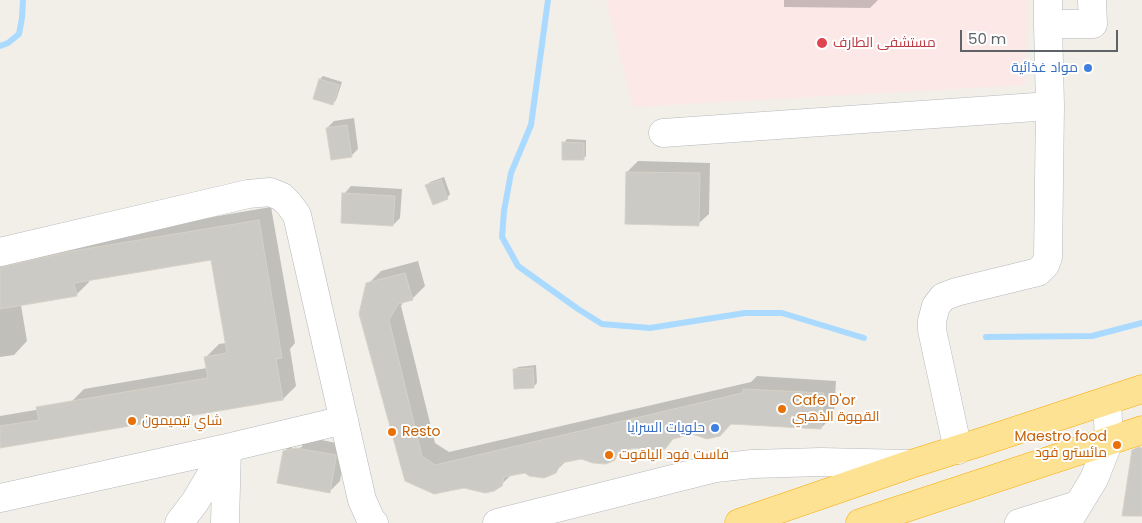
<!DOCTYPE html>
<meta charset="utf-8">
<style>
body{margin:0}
#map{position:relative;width:1142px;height:523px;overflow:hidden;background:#f1efe8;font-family:Poppins,sans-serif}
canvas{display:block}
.scale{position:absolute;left:960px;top:30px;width:158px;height:22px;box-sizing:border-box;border:2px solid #5f6368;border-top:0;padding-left:6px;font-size:15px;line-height:18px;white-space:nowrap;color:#5f6368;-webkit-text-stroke:4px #fff;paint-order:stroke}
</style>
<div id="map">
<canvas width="1142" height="523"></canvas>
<div class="scale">50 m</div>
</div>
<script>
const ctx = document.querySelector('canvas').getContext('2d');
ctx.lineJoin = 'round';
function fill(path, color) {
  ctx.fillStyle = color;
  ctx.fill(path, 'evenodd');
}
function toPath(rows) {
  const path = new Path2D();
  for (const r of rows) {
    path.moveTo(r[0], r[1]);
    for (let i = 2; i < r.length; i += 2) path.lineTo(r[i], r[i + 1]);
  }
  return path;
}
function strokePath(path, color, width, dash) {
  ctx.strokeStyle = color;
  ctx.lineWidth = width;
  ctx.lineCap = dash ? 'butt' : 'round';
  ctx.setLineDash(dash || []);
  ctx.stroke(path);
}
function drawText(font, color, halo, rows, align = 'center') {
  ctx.font = font + ' Poppins,Cairo,sans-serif';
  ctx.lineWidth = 4;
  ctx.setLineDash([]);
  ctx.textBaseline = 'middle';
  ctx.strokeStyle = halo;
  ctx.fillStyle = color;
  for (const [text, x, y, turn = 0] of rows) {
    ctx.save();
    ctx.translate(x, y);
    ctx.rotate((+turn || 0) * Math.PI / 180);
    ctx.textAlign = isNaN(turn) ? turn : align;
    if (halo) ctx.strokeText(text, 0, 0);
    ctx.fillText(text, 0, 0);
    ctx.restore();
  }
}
fill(toPath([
 [606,0,1028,0,1025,85,633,107]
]), '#fce8e6');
fill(toPath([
 [783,0,878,0,870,8,784,7,784,0],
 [323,76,342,82,336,100,333,104,320,79],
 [354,118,358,149,351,156,327,128,334,121],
 [567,139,586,140,586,156,583,159,564,143],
 [638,161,710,163,709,214,698,224,627,172],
 [444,177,450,194,447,198,427,186,430,182],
 [351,186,402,189,400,218,393,225,344,194],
 [271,207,295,343,290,349,296,386,283,399,0,447,0,416,71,404,71,402,84,389,207,368,206,357,219,344,226,343,212,259,89,279,89,282,76,295,21,305,27,341,14,355,0,357,0,253],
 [418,261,425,286,412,299,404,301,401,306,435,443,449,452,751,382,757,376,836,381,834,415,821,428,731,423,637,447,624,448,614,459,581,458,566,461,555,472,525,472,512,474,501,485,464,487,406,480,368,284,381,271],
 [536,365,537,383,534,386,514,370,518,367],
 [307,437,346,445,340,481,329,492,285,451,295,440],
 [302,445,302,447,292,450,292,447]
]), '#0003');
strokePath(toPath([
 [548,0,531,125,511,173,504,211,502,237,518,266,578,309,602,324,650,328,745,313,782,313,864,338],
 [0,46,8,43,19,34,22,18,23,0],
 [986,337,1092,336,1142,323]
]), '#aadaff', 6);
const building = toPath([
 [319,79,339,85,333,105,313,99,319,79],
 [347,125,352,157,331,160,326,128,347,125],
 [562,142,584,143,584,160,562,160,562,142],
 [626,172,700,173,699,226,625,224,626,172],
 [441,180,448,199,433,205,425,185,441,180],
 [342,193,395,196,393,226,341,223,342,193],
 [259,220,282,358,276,359,283,400,0,448,0,426,39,420,36,407,208,378,204,357,227,353,211,260,74,283,77,296,0,309,0,267,73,251,259,220],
 [405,273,413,300,398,304,389,320,422,456,435,465,742,393,743,389,824,393,821,429,731,424,720,436,707,439,692,434,673,439,665,449,654,452,637,448,618,451,615,460,606,464,593,463,581,459,561,463,556,473,544,478,529,476,525,473,504,477,502,486,494,491,485,493,464,488,434,494,405,481,359,314,366,283,405,273],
 [533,368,534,388,514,389,513,369,533,368],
 [1139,447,1142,448,1142,516,1122,516,1132,450,1139,447],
 [296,448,336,455,336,458,330,493,277,483,283,451,296,448]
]);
fill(building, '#cccac5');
strokePath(building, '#d6d1c6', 1);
const minor = toPath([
 [1048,24,1093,24,1092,0],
 [663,133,1050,106],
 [0,252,248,194,270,192,282,197,289,204,297,215,362,500,372,522,374,523],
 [958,450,932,330,932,321,936,306,943,297,956,292,1038,272,1045,265,1048,257,1050,106,1048,24,1048,0],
 [0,498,227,448,344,420],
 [179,523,195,502,227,448,225,523],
 [497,523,716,468,752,464,821,462,908,464],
 [1019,523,1077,505],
 [1067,523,1094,479,1109,441,1107,401]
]);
const highway = toPath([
 [739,523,911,464,978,443,1142,389],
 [860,523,1142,430]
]);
strokePath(minor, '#b5b8bc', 29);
strokePath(highway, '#f9ab00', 29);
strokePath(minor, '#fff', 28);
strokePath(highway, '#fde293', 28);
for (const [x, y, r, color] of [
 [822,43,6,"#e0444e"],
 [1088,68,5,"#3f7fe0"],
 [782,409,5,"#e8710a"],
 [132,421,5,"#e8710a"],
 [715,428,5,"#3f7fe0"],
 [392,432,5,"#e8710a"],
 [1117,445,5,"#e8710a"],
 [609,455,5,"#e8710a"]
]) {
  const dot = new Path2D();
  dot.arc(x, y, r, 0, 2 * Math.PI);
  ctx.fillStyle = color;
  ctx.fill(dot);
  strokePath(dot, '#fff', 2);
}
drawText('14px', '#be3a42', '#fff', [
 ["مستشفى الطارف",833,43]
], 'left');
drawText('14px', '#366cbe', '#fff', [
 ["مواد غذائية",1078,68],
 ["حلويات السرايا",705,428]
], 'right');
drawText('14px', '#c56008', '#fff', [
 ["Cafe D'or",792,401],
 ["القهوة الذهبي",792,417],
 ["شاي تيميمون",142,421],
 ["Resto",402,432],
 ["Maestro food",1107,437,"right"],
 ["مائسترو فود",1107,453,"right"],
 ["فاست فود الياقوت",619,455]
], 'left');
</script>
